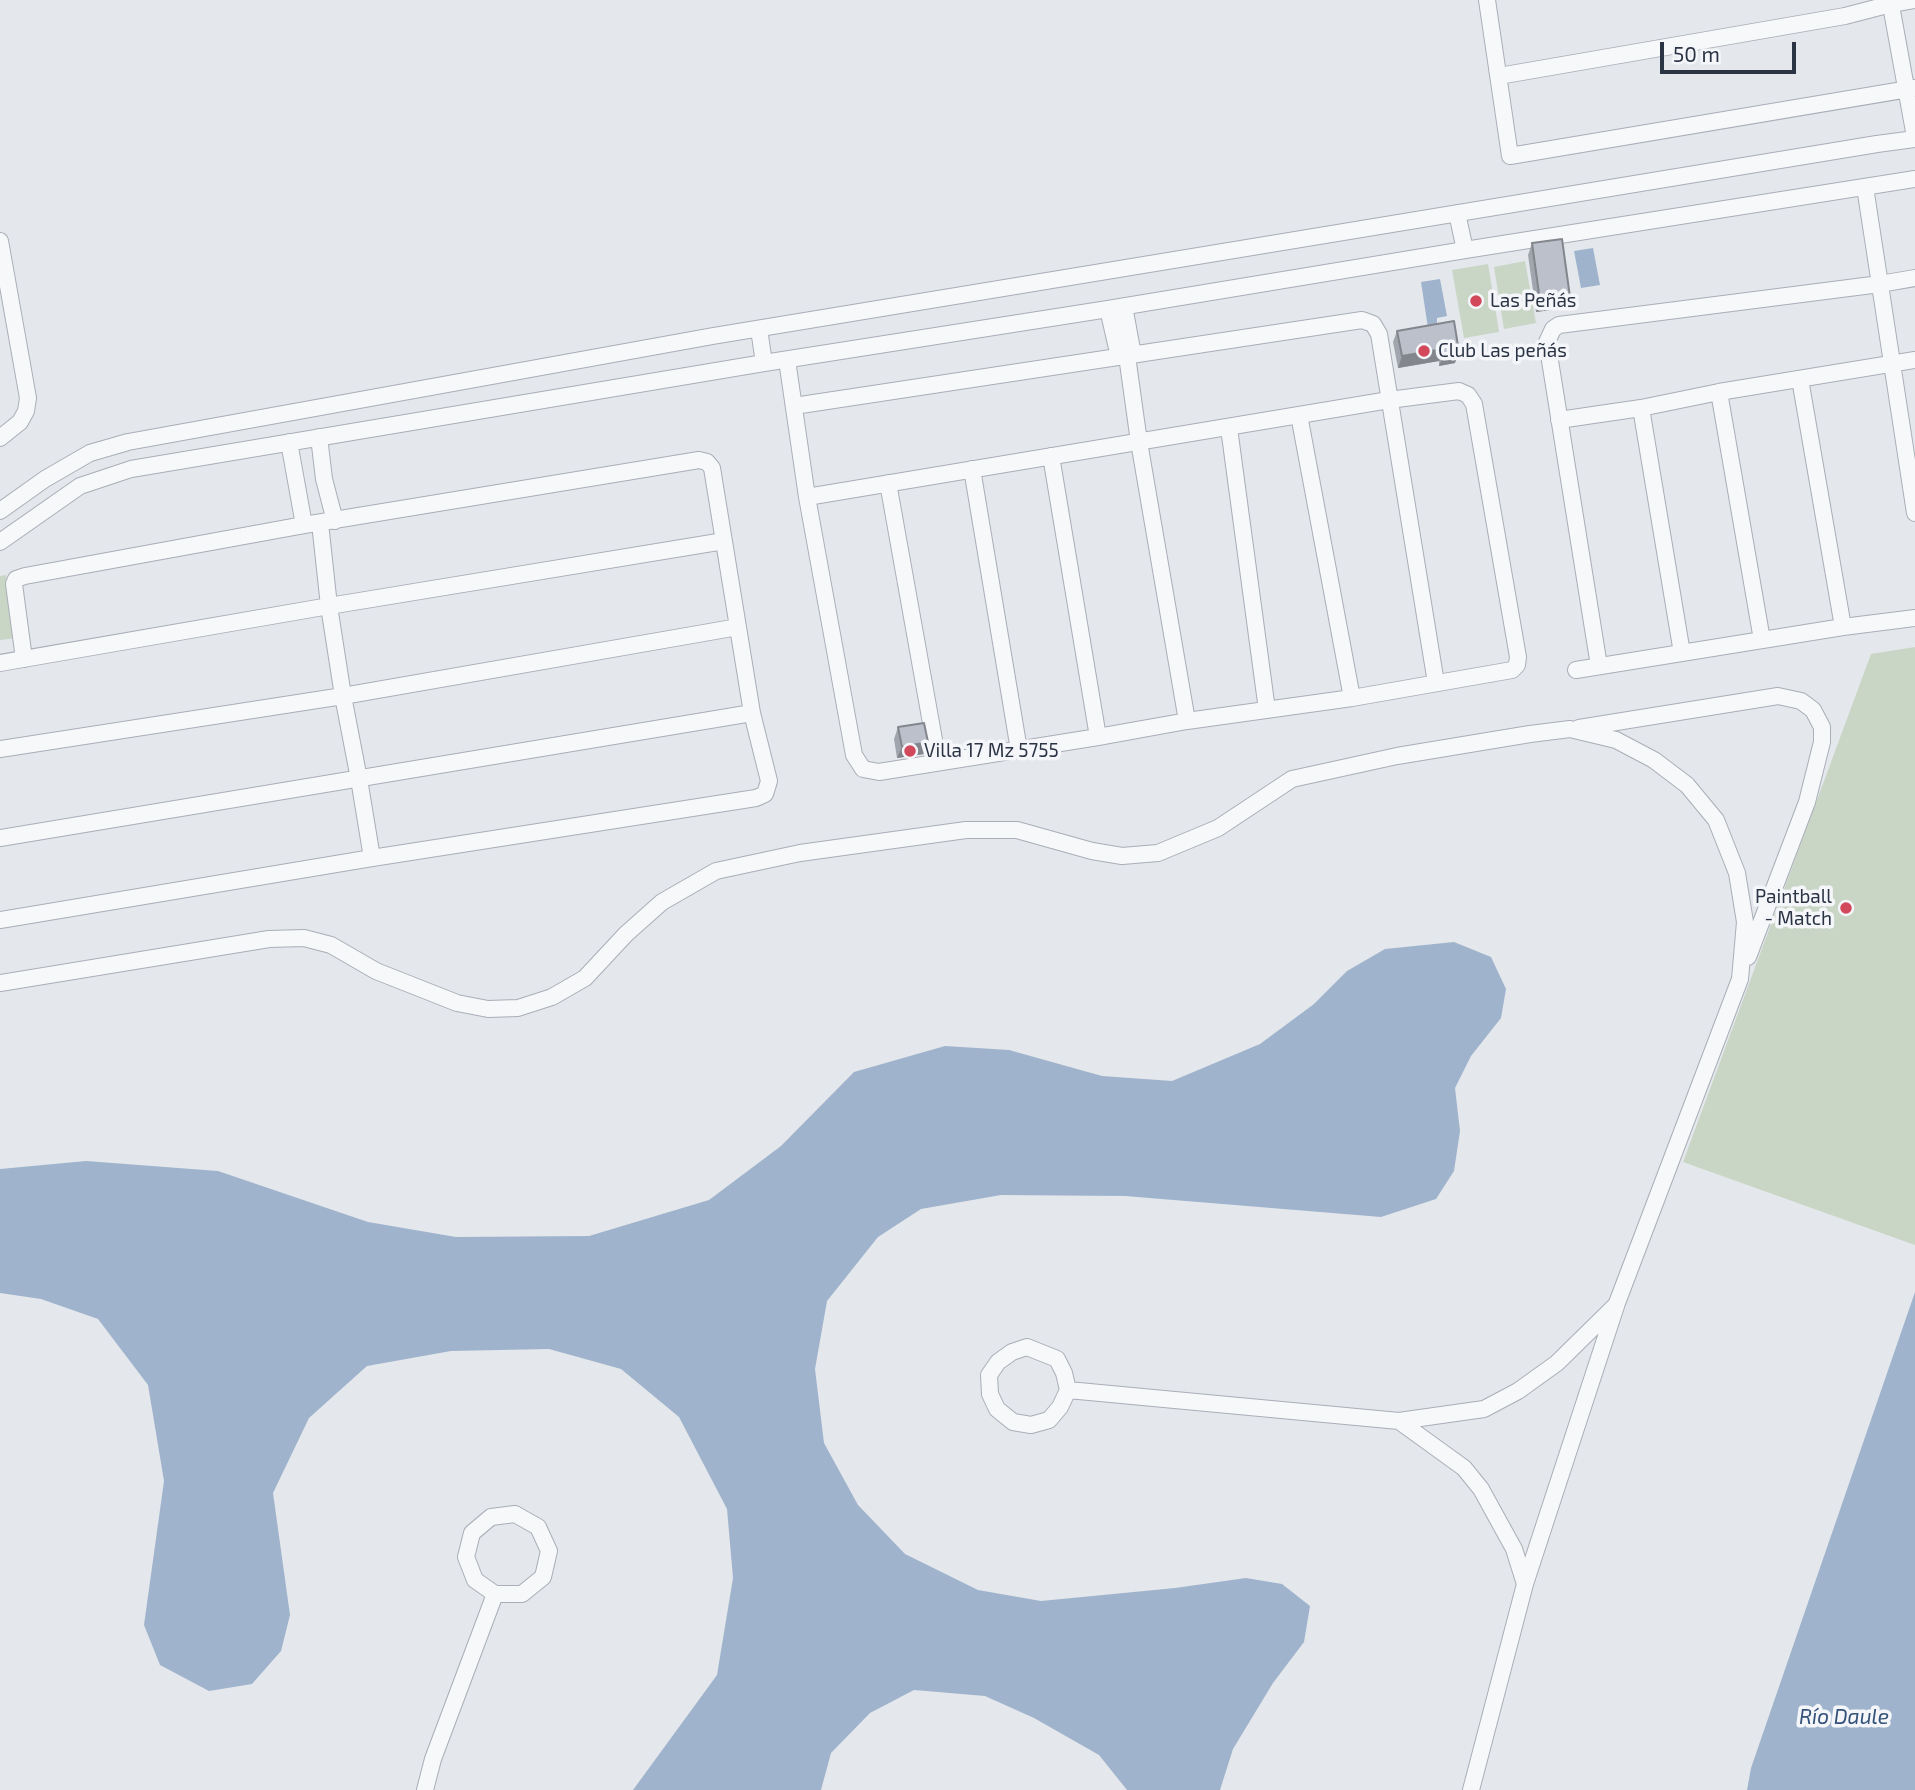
<!DOCTYPE html>
<meta charset="utf-8">
<style>
body{margin:0}
#map{position:relative;width:1915px;height:1790px;overflow:hidden;background:#e4e7ec;font-family:"Exo 2",sans-serif}
canvas{display:block}
.scale{position:absolute;left:1660px;top:42px;width:136px;height:32px;box-sizing:border-box;border:4px solid #2b3445;border-top:0;padding-left:9px;font-size:21px;line-height:24px;white-space:nowrap;color:#2b3445;-webkit-text-stroke:5px #f4f6f9;paint-order:stroke}
</style>
<div id="map">
<canvas width="1915" height="1790"></canvas>
<div class="scale">50 m</div>
</div>
<script>
const ctx = document.querySelector('canvas').getContext('2d');
ctx.lineJoin = 'round';
function fill(path, color) {
  ctx.fillStyle = color;
  ctx.fill(path, 'evenodd');
}
function toPath(rows) {
  const path = new Path2D();
  for (const r of rows) {
    path.moveTo(r[0], r[1]);
    for (let i = 2; i < r.length; i += 2) path.lineTo(r[i], r[i + 1]);
  }
  return path;
}
function strokePath(path, color, width, dash) {
  ctx.strokeStyle = color;
  ctx.lineWidth = width;
  ctx.lineCap = dash ? 'butt' : 'round';
  ctx.setLineDash(dash || []);
  ctx.stroke(path);
}
function drawText(font, color, halo, rows, align = 'center') {
  ctx.font = font + ' "Exo 2",sans-serif';
  ctx.lineWidth = 7;
  ctx.setLineDash([]);
  ctx.textBaseline = 'middle';
  ctx.strokeStyle = halo;
  ctx.fillStyle = color;
  for (const [text, x, y, turn = 0] of rows) {
    ctx.save();
    ctx.translate(x, y);
    ctx.rotate((+turn || 0) * Math.PI / 180);
    ctx.textAlign = isNaN(turn) ? turn : align;
    if (halo) ctx.strokeText(text, 0, 0);
    ctx.fillText(text, 0, 0);
    ctx.restore();
  }
}
fill(toPath([
 [1525,261,1536,323,1504,329,1494,267],
 [1488,264,1499,332,1464,338,1452,270],
 [6,575,17,638,0,640,0,576],
 [1915,647,1915,1245,1683,1162,1871,654]
]), '#c9d6c5');
fill(toPath([
 [1593,248,1600,285,1581,288,1574,251],
 [1440,279,1447,316,1437,318,1437,327,1428,328,1421,282],
 [1454,942,1491,957,1506,989,1501,1018,1471,1056,1455,1088,1460,1131,1454,1171,1436,1199,1381,1217,1125,1196,1001,1195,921,1209,878,1237,827,1301,815,1369,824,1443,858,1505,905,1554,978,1590,1041,1601,1175,1588,1246,1578,1282,1584,1310,1606,1304,1642,1273,1683,1233,1749,1220,1790,1127,1790,1099,1755,1034,1718,985,1696,914,1690,870,1713,831,1753,821,1790,633,1790,717,1675,733,1578,727,1509,679,1417,621,1369,549,1349,451,1351,367,1366,309,1418,273,1493,290,1615,281,1651,252,1684,209,1691,160,1665,144,1625,164,1481,148,1385,98,1319,41,1299,0,1293,0,1169,86,1161,218,1171,368,1222,456,1237,589,1236,709,1200,781,1146,854,1072,945,1046,1009,1050,1102,1076,1172,1081,1260,1044,1314,1004,1347,971,1385,949],
 [1915,1292,1915,1790,1747,1790,1751,1768]
]), '#9fb4cc');
const minor = toPath([
 [1487,0,1510,156,1915,88],
 [1890,0,1915,137],
 [1499,76,1845,16,1891,4,1915,0],
 [1865,187,1915,513],
 [1457,213,1465,250],
 [0,241,28,398,26,411,20,422,0,438],
 [1124,306,1133,355],
 [1108,309,1119,357],
 [759,329,764,363],
 [1127,356,1139,442,1187,721],
 [787,360,807,497,854,755,863,769,879,772,1098,737,1187,721,1352,698,1512,670,1517,665,1518,657,1474,404,1468,395,1459,391,1389,400,807,497],
 [1800,379,1843,627],
 [1719,392,1762,640],
 [794,406,1362,320,1373,324,1379,334,1436,683],
 [1641,408,1682,653],
 [1299,415,1352,698],
 [1559,420,1641,408,1719,392,1915,360],
 [1229,428,1267,710],
 [319,437,324,479,335,521],
 [289,442,304,525],
 [1051,456,1098,737],
 [972,469,1019,750],
 [888,483,938,762],
 [0,511,45,479,90,453,128,442,713,336,1877,144,1915,139],
 [320,523,329,606,343,696,359,779,372,858],
 [0,542,80,486,131,469,764,363,1108,309,1465,250,1915,179],
 [0,663,329,606,724,541],
 [1599,666,1547,342,1553,329,1559,325,1880,284,1915,278],
 [1576,670,1843,627,1915,618],
 [1579,728,1778,696,1801,701,1813,710,1822,727,1822,742,1807,802,1748,957],
 [0,749,343,696,738,627],
 [0,838,752,713],
 [0,920,372,858,756,798,765,794,769,781,752,713,712,468,707,462,699,460,304,525,25,576,16,579,14,584,24,659],
 [0,983,269,939,304,938,331,945,376,971,457,1003,488,1009,518,1008,552,997,585,978,626,934,662,902,716,871,800,853,966,830,1017,830,1092,851,1122,856,1158,853,1218,828,1292,779,1397,756,1530,734,1570,729,1616,740,1654,760,1687,785,1716,820,1737,873,1745,922,1740,979,1617,1303,1525,1584,1471,1790],
 [1027,1347,1057,1359,1064,1373,1068,1390,1060,1407,1049,1420,1031,1425,1013,1422,997,1409,990,1394,989,1375,998,1362,1012,1352,1027,1347],
 [1068,1390,1399,1421,1484,1409,1518,1391,1557,1363,1615,1306],
 [1399,1421,1464,1468,1481,1489,1514,1549,1525,1584],
 [515,1514,538,1527,549,1551,543,1577,522,1594,495,1594,475,1580,466,1557,472,1533,491,1517,515,1514],
 [425,1790,433,1759,495,1594]
]);
strokePath(minor, '#a9aeb7', 18);
strokePath(minor, '#f7f8fa', 16);
fill(toPath([
 [1532,243,1570,297,1566,308,1536,312,1528,255],
 [1454,321,1455,363,1439,366,1439,361,1398,368,1393,342,1397,331],
 [898,727,928,742,924,754,897,758,894,739]
]), '#a1a5ae');
fill(toPath([
 [1570,297,1566,308,1536,312,1540,301],
 [1443,349,1439,361,1398,368,1402,356],
 [1459,352,1455,363,1439,366,1444,354],
 [928,742,924,754,897,758,902,747]
]), '#83868d');
const building = toPath([
 [1562,239,1570,297,1540,301,1532,243,1562,239],
 [1454,321,1459,352,1444,354,1443,349,1402,356,1397,331,1454,321],
 [924,723,928,742,902,747,898,727,924,723]
]);
fill(building, '#bbc0ca');
strokePath(building, '#83868d', 2);
for (const [x, y, r, color] of [
 [1476,301,7,"#d1495b"],
 [1424,351,7,"#d1495b"],
 [910,751,7,"#d1495b"],
 [1846,908,7,"#d1495b"]
]) {
  const dot = new Path2D();
  dot.arc(x, y, r, 0, 2 * Math.PI);
  ctx.fillStyle = color;
  ctx.fill(dot);
  strokePath(dot, '#f4f6f9', 2.5);
}
drawText('19px', '#2b3445', '#f4f6f9', [
 ["Las Peñás",1490,301],
 ["Club Las peñás",1438,351],
 ["Villa 17 Mz 5755",924,751],
 ["Paintball",1832,897,"right"],
 ["- Match",1832,919,"right"]
], 'left');
drawText('italic 21px', '#34527a', '#f4f6f9', [
 ["Río Daule",1844,1717]
]);
</script>
